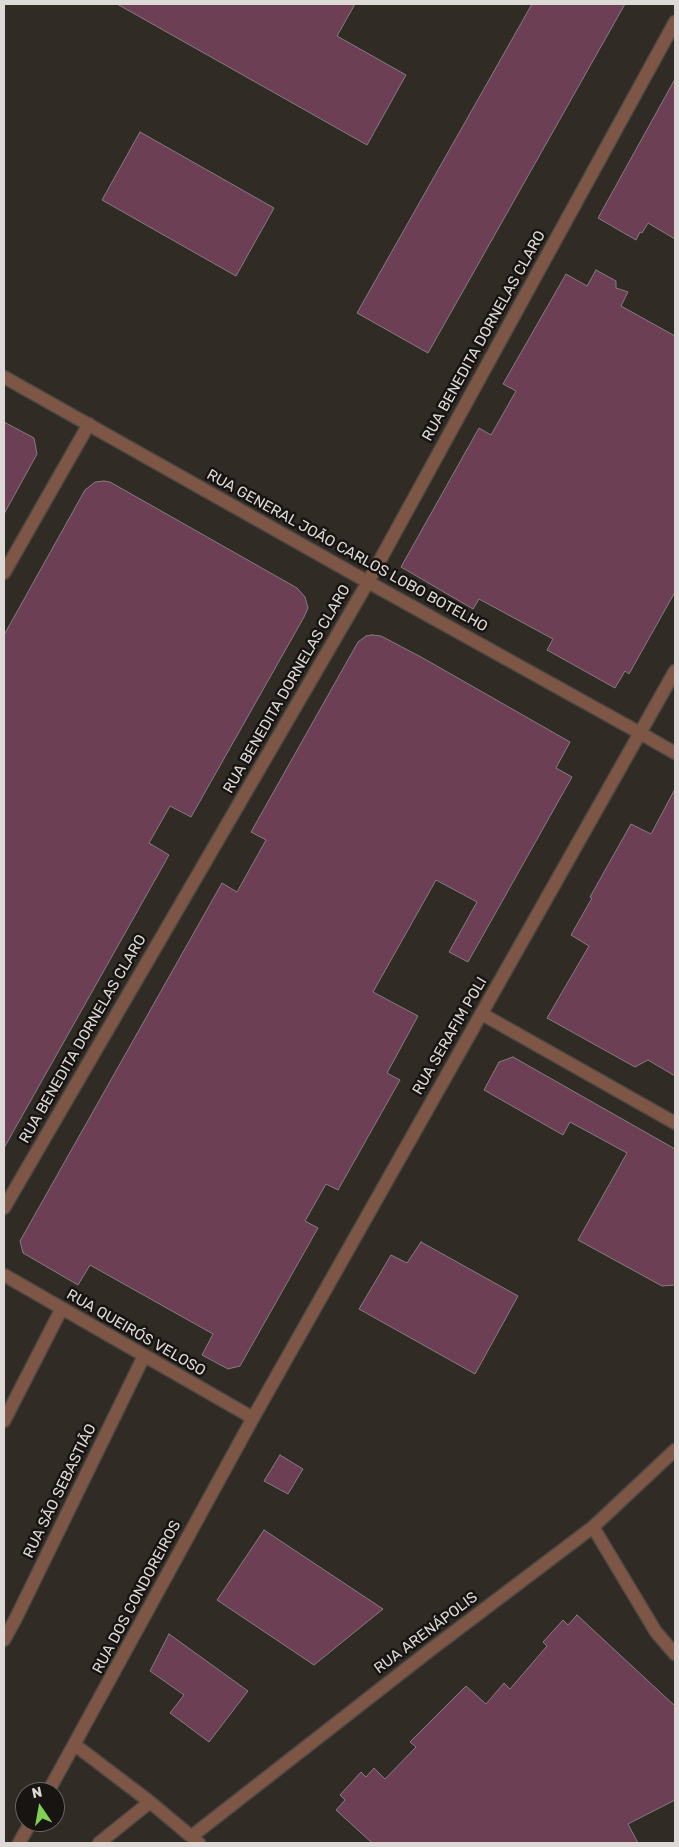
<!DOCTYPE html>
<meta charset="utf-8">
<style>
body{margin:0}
#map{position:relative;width:679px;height:1847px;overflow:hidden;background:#312b26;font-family:Rubik,sans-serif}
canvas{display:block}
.frame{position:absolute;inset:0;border:5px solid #ddd9d6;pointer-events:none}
.north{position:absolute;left:15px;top:1782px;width:50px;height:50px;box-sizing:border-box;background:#171412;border:1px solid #666360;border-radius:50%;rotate:348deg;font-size:14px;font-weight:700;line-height:20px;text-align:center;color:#ddd9d6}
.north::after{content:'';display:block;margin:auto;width:18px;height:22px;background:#80d051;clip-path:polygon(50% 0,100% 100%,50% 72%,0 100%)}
</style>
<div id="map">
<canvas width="679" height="1847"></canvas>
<div class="frame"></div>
<div class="north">N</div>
</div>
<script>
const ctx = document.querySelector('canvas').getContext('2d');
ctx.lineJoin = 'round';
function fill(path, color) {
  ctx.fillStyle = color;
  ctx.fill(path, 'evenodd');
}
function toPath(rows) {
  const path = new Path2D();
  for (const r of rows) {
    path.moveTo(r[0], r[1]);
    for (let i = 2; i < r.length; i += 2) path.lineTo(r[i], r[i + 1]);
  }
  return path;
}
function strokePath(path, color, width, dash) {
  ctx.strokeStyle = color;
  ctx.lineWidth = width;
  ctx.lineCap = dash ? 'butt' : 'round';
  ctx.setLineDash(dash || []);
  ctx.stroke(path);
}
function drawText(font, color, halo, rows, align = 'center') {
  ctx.font = font + ' Rubik,sans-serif';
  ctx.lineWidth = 5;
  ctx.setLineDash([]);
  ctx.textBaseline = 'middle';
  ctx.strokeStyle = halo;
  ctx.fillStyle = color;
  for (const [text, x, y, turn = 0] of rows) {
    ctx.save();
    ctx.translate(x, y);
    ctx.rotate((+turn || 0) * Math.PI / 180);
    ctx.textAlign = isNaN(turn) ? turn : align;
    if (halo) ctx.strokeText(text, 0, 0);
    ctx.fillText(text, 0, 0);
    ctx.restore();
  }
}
const building = toPath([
 [117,4,355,4,337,36,406,75,367,145,117,4],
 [532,4,625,4,428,353,357,313,532,4],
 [675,79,675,239,648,223,642,233,640,232,636,240,598,218,675,79],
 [140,132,274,208,236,276,102,200,140,132],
 [596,270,616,281,616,288,628,292,621,306,675,336,675,592,629,674,625,671,615,688,547,650,553,639,479,599,473,609,401,567,479,428,491,435,516,391,503,384,566,274,587,286,596,270],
 [4,422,34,438,37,454,4,514,4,422],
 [104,481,110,482,297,588,305,597,308,608,304,617,191,817,170,806,149,843,169,855,4,1148,4,635,85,490,95,482,104,481],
 [372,635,381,636,421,657,570,742,556,768,572,777,468,962,449,952,477,902,436,880,373,992,418,1016,387,1073,400,1080,338,1190,326,1184,305,1221,318,1228,240,1366,228,1369,202,1355,213,1334,90,1265,78,1285,23,1253,20,1241,222,883,237,892,266,840,251,832,358,642,366,636,372,635],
 [675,789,675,1076,648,1060,635,1067,547,1018,589,946,571,935,592,898,590,897,631,824,651,834,675,789],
 [513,1057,675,1149,675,1285,662,1286,578,1240,627,1153,570,1122,563,1135,484,1090,499,1062,513,1057],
 [421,1242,518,1296,475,1374,359,1309,391,1255,407,1263,421,1242],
 [280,1455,303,1469,288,1494,264,1481,280,1455],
 [264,1530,383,1609,314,1665,217,1600,264,1530],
 [577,1615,675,1706,675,1800,628,1824,638,1843,372,1843,336,1810,345,1800,340,1795,361,1772,366,1777,374,1768,385,1779,416,1747,410,1742,466,1686,486,1704,504,1683,510,1689,547,1646,543,1642,563,1620,568,1625,577,1615],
 [169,1634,248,1691,209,1742,170,1713,184,1695,150,1671,169,1634]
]);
fill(building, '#6d3f54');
strokePath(building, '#857c7f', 1);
const pedestrian = toPath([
 [593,1527,656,1632,675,1654]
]);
const minor = toPath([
 [4,573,89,424],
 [640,733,675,753],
 [482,1014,675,1123],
 [4,1208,368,582,675,22],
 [4,1275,253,1418],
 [4,1421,61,1310],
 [4,1640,16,1618,144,1356],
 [75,1745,150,1802,199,1843],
 [192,1836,429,1651,593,1527,675,1450],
 [99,1843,150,1802]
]);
const tertiary = toPath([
 [4,377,368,582,640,733],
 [48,1792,253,1418,675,671],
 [19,1843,31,1822]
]);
strokePath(pedestrian, '#4d4742', 15);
strokePath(minor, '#4d4742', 15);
strokePath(tertiary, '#4d4742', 15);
strokePath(pedestrian, '#7e5646', 12);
strokePath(minor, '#7e5646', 12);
strokePath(tertiary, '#7e5646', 12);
drawText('15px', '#ddd9d6', '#171412', [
 ["RUA BENEDITA DORNELAS CLARO",484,336,-61],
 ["RUA GENERAL JOÃO CARLOS LOBO BOTELHO",347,551,29],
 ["RUA BENEDITA DORNELAS CLARO",287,689,-60],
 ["RUA SERAFIM POLI",450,1036,-60],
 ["RUA BENEDITA DORNELAS CLARO",83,1039,-60],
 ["RUA QUEIRÓS VELOSO",136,1333,30],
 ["RUA SÃO SEBASTIÃO",60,1491,-64],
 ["RUA DOS CONDOREIROS",137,1597,-62],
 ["RUA ARENÁPOLIS",426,1633,-37]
]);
</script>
